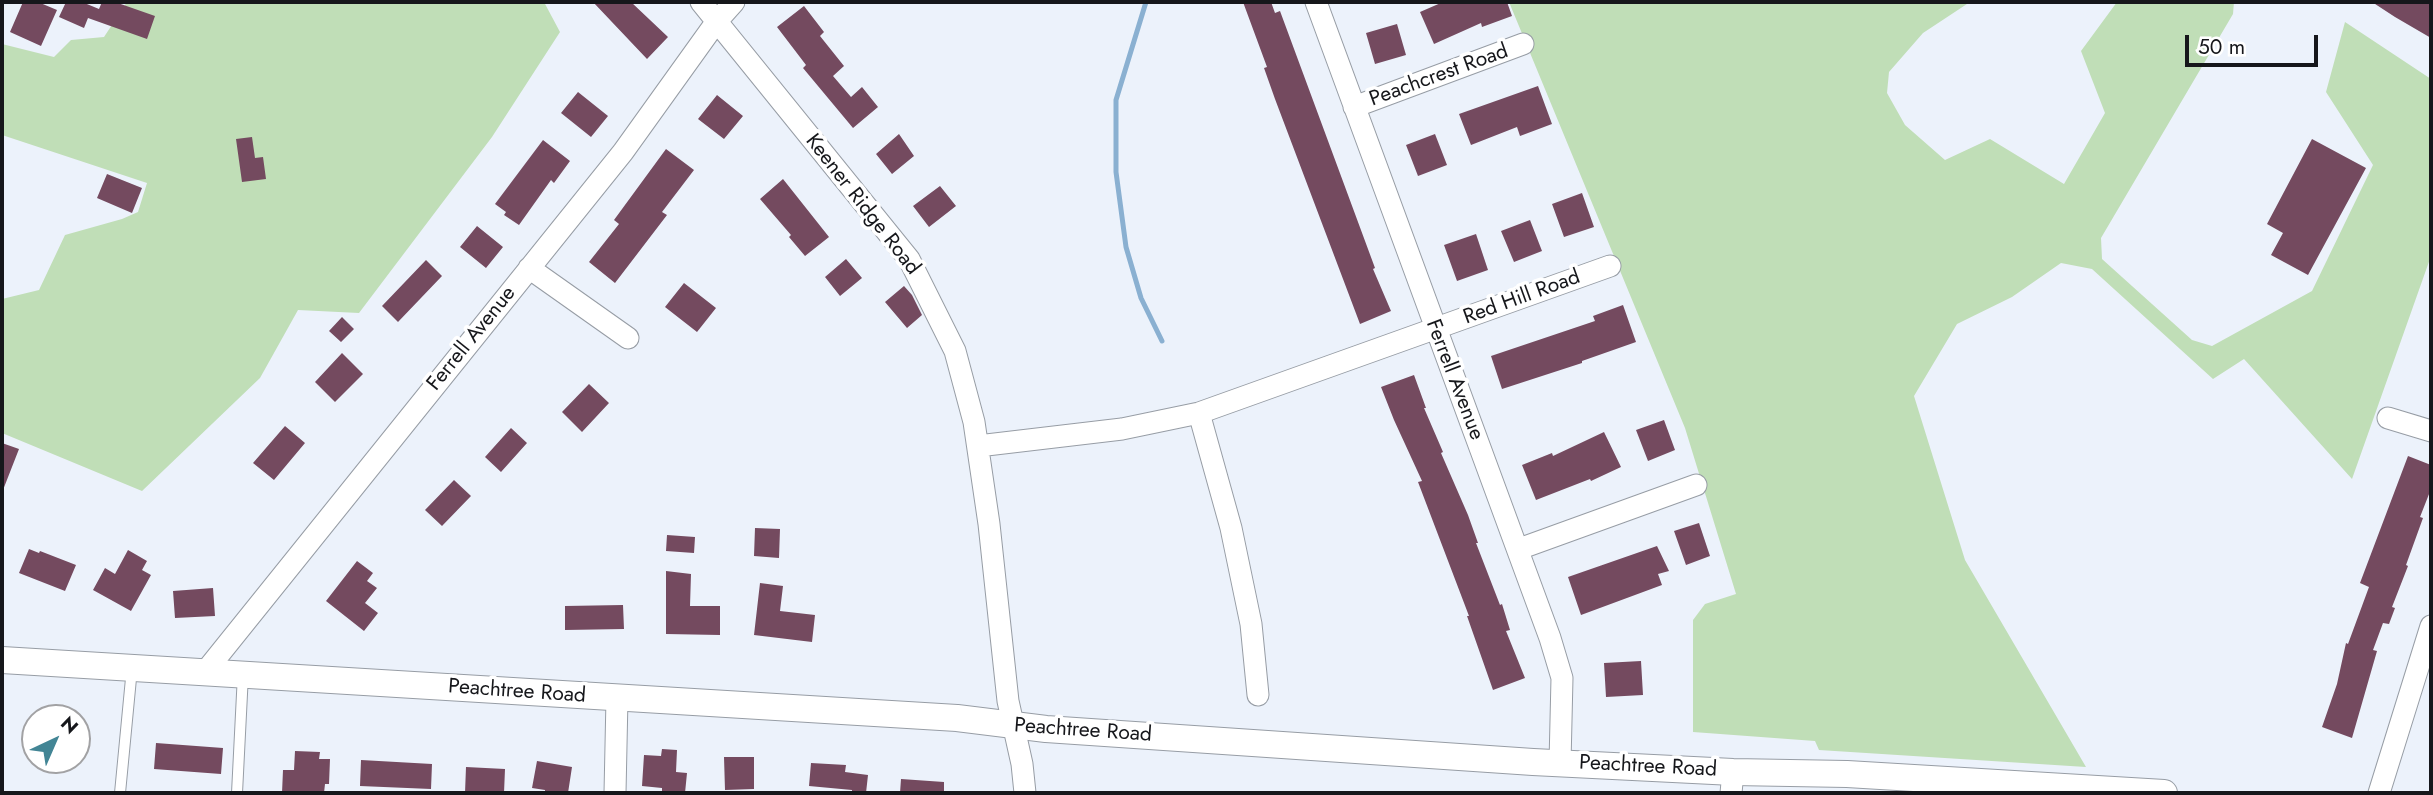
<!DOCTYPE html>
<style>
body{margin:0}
#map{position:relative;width:2433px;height:795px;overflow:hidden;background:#ecf2fb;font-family:Jost,sans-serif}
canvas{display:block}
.frame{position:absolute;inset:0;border:4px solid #16171b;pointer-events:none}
.north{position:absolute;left:21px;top:704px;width:70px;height:70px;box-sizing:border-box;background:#fff;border:2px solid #a2a2a4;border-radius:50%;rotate:44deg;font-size:19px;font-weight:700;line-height:28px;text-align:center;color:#16171b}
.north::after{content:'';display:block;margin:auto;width:24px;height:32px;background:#428595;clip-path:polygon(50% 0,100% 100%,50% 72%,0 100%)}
.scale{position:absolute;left:2185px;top:35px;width:133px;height:32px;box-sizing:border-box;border:4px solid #16171b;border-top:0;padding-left:9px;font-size:21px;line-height:24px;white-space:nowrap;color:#16171b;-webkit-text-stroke:5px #fff;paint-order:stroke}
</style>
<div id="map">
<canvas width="2433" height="795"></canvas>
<div class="frame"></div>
<div class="north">N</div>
<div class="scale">50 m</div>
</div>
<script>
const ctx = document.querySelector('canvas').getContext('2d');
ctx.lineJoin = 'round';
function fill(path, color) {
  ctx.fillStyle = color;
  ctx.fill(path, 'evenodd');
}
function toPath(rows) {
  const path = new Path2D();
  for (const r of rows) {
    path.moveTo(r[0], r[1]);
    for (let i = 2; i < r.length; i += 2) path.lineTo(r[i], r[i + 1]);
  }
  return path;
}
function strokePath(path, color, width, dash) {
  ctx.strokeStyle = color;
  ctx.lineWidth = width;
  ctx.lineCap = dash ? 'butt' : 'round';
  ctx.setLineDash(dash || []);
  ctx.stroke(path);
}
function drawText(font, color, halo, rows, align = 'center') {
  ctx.font = font + ' Jost,sans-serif';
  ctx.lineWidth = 7;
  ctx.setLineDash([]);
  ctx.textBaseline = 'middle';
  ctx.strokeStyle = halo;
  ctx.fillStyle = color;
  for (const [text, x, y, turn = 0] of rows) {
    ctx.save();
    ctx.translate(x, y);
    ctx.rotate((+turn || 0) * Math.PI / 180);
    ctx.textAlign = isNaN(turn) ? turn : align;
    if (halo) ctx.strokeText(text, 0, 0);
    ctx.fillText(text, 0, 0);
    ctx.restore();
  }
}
fill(toPath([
 [127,2,544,2,560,32,492,137,359,313,298,310,260,378,142,491,2,433,2,299,39,290,65,235,122,219,138,212,147,183,2,135,2,44,54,57,71,40,104,37],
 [1509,2,1970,2,1923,33,1889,72,1887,93,1905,125,1945,160,1990,139,2064,184,2105,113,2081,51,2117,2,2234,2,2233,14,2101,238,2102,259,2192,340,2212,346,2312,291,2373,165,2326,92,2345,22,2431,79,2431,256,2352,479,2244,359,2213,379,2092,269,2061,263,2012,297,1957,324,1914,396,1965,560,2086,767,1819,750,1815,741,1693,732,1693,620,1705,604,1736,594,1685,428]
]), '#c0deb7');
strokePath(toPath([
 [1146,2,1116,100,1116,172,1126,247,1141,298,1162,341]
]), '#8ab0d1', 5);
fill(toPath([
 [23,2,38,2,57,10,41,46,10,32],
 [66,2,82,2,99,9,102,2,115,2,155,16,147,39,88,18,84,28,59,17],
 [593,2,631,2,668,37,647,59],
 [1243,2,1271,2,1275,13,1280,11,1375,268,1373,269,1391,311,1360,324,1275,99,1264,68,1267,67],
 [1443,2,1507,2,1512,16,1482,27,1481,23,1434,44,1420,12],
 [2372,2,2431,2,2431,38,2395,17],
 [804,6,824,32,820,36,844,66,833,76,851,97,862,87,878,107,853,128,803,68,806,65,777,27],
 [1397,24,1406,55,1375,64,1366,33],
 [1538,86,1552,124,1520,136,1517,127,1471,145,1459,114],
 [578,92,608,116,591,137,561,113],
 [717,95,743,116,724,139,698,119],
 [899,134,914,156,892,174,876,154],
 [1435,134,1447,165,1418,176,1406,145],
 [252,137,255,158,263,157,266,179,242,182,236,139],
 [2312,139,2366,168,2308,275,2271,255,2283,233,2267,224],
 [543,140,570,161,554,183,551,180,519,225,504,215,506,212,495,204],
 [666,149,694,170,662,212,667,215,615,283,589,262,619,224,614,220],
 [107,174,142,188,132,213,97,198],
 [783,179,829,237,805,256,789,237,791,235,760,199],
 [940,186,956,206,929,227,913,206],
 [1582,193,1594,227,1564,237,1552,204],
 [1530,220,1542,251,1514,262,1501,231],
 [477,226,503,247,486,268,460,247],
 [1476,234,1488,270,1457,281,1444,245],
 [846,259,862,278,840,296,825,277],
 [426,260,442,276,398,322,382,306],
 [684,283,716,308,697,332,665,307],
 [904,286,912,295,922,315,907,328,885,302],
 [1623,305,1636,342,1582,361,1582,363,1502,389,1491,356,1595,321,1593,316],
 [342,317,354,329,341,342,329,331],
 [342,353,363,374,335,402,315,382],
 [1414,375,1426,408,1424,408,1443,452,1441,453,1468,515,1478,543,1476,543,1500,605,1502,604,1510,630,1506,631,1525,678,1493,690,1467,616,1469,616,1418,482,1422,481,1394,420,1381,387],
 [589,384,609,403,582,432,562,412],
 [1664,420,1675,450,1648,461,1636,430],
 [285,426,305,443,274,480,253,463],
 [511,428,527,443,501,472,485,457],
 [1604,432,1621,467,1591,481,1590,479,1536,500,1522,465,1552,453,1553,456],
 [2,443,19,449,3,490,2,490],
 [2408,456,2431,465,2431,489,2420,517,2423,518,2406,565,2408,566,2392,607,2395,608,2389,624,2383,623,2373,650,2377,651,2352,738,2322,727,2337,684,2346,643,2348,644,2369,587,2360,583],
 [454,480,471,496,442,526,425,510],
 [1699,523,1710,556,1686,565,1674,531],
 [755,528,780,529,779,558,754,556],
 [667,535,695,537,694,553,666,551],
 [1657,546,1669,571,1658,574,1662,585,1581,615,1568,577],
 [29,549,39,553,40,551,76,565,65,591,19,573],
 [128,550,147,561,142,570,151,575,131,611,93,590,105,568,115,574],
 [357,561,373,573,367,581,377,588,365,603,378,613,364,631,326,601],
 [666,571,691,574,690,606,720,606,720,635,666,634],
 [760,583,783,586,780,611,815,615,812,642,754,635],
 [213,588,215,616,175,618,173,591],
 [623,605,624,629,565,630,565,606],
 [1641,661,1643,695,1606,697,1604,663],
 [156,743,223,748,221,774,154,769],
 [662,749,677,750,676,772,687,773,685,793,662,793,662,788,642,786,644,755,661,756],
 [295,751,320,752,319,759,330,759,329,784,325,784,324,793,282,793,283,770,294,770],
 [724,757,754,757,754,789,725,790],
 [361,760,432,764,431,789,360,786],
 [537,761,572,767,568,793,545,793,545,790,532,788],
 [811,763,846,765,845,772,868,775,866,793,852,793,852,790,809,786],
 [466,767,505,769,504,793,465,793],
 [901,779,944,782,944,793,900,793]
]), '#744a5f');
const service = toPath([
 [120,793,132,668],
 [237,793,243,674]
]);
const minor = toPath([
 [701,2,909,259,955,351,974,422,989,524,1008,701,1022,764,1025,793],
 [1316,2,1550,638,1562,678,1560,763],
 [1354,107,1523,44],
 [529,268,628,338],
 [1199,413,1231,528,1251,624,1258,695],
 [2388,418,2431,431],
 [978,446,1122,429,1199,413,1610,266],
 [1519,549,1696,485],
 [205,672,623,152,717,21,734,2],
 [615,793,617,698],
 [1731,793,1733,772],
 [2379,793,2431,626]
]);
const tertiary = toPath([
 [2,660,957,718,1046,729,1533,762,1733,772,1847,774,2164,793]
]);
strokePath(service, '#979da5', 12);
strokePath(minor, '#979da5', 23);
strokePath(tertiary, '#979da5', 28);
strokePath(service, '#fff', 10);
strokePath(minor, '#fff', 21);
strokePath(tertiary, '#fff', 26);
drawText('21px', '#16171b', '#fff', [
 ["Peachcrest Road",1439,76,-20],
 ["Keener Ridge Road",862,205,52],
 ["Red Hill Road",1522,298,-20],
 ["Ferrell Avenue",472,339,-51],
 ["Ferrell Avenue",1454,380,69],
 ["Peachtree Road",517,692,4],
 ["Peachtree Road",1083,731,4],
 ["Peachtree Road",1648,767,3]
]);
</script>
